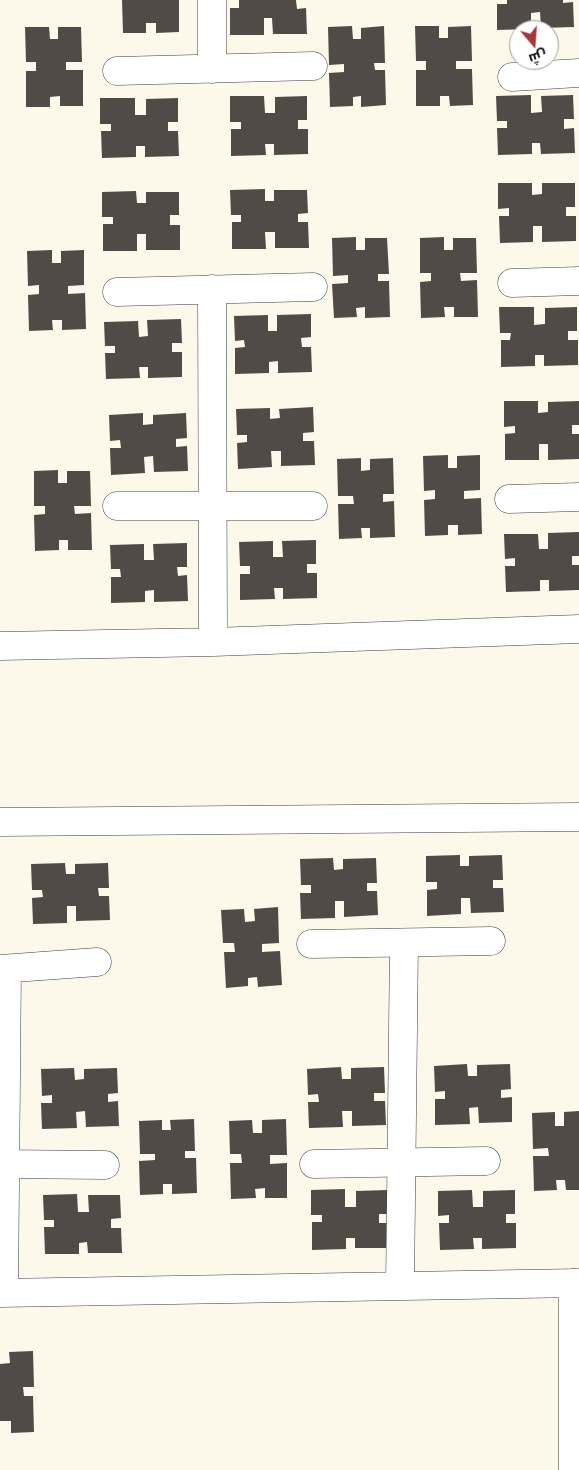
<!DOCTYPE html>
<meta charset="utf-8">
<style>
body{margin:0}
#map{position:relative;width:579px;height:1470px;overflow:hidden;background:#fcf8ea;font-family:Literata,Cairo,serif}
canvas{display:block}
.north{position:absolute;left:509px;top:20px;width:50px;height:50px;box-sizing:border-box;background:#fff;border:1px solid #9d9d9d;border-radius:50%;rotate:162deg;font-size:14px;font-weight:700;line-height:20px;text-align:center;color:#0a0a0a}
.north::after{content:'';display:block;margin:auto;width:18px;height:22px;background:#a6363b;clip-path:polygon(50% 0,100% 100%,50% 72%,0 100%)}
</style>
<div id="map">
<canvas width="579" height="1470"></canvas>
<div class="north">ش</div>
</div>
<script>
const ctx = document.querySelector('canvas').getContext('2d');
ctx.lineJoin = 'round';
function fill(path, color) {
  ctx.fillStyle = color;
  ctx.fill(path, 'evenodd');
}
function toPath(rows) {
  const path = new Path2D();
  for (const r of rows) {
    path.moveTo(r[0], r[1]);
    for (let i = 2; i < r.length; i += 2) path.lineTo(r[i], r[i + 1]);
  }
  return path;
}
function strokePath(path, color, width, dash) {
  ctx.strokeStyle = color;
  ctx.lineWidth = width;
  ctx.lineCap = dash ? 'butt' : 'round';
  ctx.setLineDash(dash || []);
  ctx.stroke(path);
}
fill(toPath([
 [122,0,179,0,179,32,156,33,156,23,146,23,146,33,123,33],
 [239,0,296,0,297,9,306,8,307,34,273,34,272,18,264,18,264,35,230,35,230,8,239,8],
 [507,0,563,0,563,3,573,2,574,27,541,28,540,12,531,13,531,29,497,30,497,4,507,4],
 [352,26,353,39,361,39,361,28,384,26,385,63,374,63,375,70,385,70,386,105,361,107,361,96,353,97,353,106,330,107,329,73,344,72,344,64,329,65,328,27],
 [415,26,439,26,439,38,448,38,448,27,471,26,472,61,456,61,456,69,472,69,473,105,450,106,449,96,440,96,440,106,416,106,416,70,426,70,426,61,416,61],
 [25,27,49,27,50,39,58,39,58,27,81,27,82,62,66,62,66,70,83,70,83,106,60,106,60,96,50,97,50,107,26,107,26,71,36,71,36,62,26,62],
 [531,95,531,113,542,112,541,96,573,95,574,119,564,119,564,129,574,128,575,153,541,154,540,143,532,143,532,154,498,155,497,128,507,128,507,121,497,121,496,96],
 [230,96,264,96,265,113,275,113,275,97,307,96,307,120,298,120,298,129,308,129,308,154,274,155,274,144,265,144,266,155,231,156,231,129,241,129,241,122,230,122],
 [100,98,135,98,135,115,146,115,146,99,178,98,178,122,168,122,168,131,178,131,179,156,145,157,145,146,136,146,136,157,102,158,101,131,111,131,111,124,100,124],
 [498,183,532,183,532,195,542,194,542,183,575,183,575,207,566,207,566,216,576,216,576,241,542,242,542,226,533,226,533,242,500,243,499,216,509,216,509,208,498,209],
 [265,189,265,201,274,201,274,190,307,190,308,213,298,214,298,222,308,222,309,248,275,248,275,232,265,232,266,249,232,249,232,222,241,222,241,215,231,215,230,190],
 [136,191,137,203,146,203,146,192,179,192,179,215,170,215,170,225,180,225,180,250,146,250,146,234,137,234,137,251,103,251,103,224,113,224,113,217,102,217,102,192],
 [356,237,356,250,365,250,365,238,387,238,389,274,378,274,378,281,389,281,390,317,365,318,365,307,356,308,357,317,334,318,332,284,348,283,348,275,333,276,332,238],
 [444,237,444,250,453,250,453,238,476,238,477,273,460,273,461,281,477,280,478,317,454,317,454,307,444,307,445,317,421,318,420,282,431,281,431,273,420,273,420,238],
 [52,250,52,263,61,263,61,251,84,250,84,285,68,286,68,294,85,293,86,329,62,330,62,320,52,320,53,330,29,331,28,295,39,294,39,285,28,286,27,251],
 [499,307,534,307,534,325,545,324,545,308,577,307,577,331,568,331,568,340,578,340,578,365,544,366,544,355,535,355,535,366,501,367,501,340,510,340,511,333,500,333],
 [311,314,311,337,301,338,302,347,311,347,312,372,278,373,278,361,269,362,269,373,235,374,235,348,245,347,244,340,235,341,234,316,268,315,268,331,277,331,277,315],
 [181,319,182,343,172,343,172,352,182,352,182,377,148,378,148,367,139,367,140,378,106,379,105,353,115,353,115,346,105,346,104,322,138,321,139,337,148,336,147,320],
 [504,401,538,401,538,413,548,412,548,402,579,401,579,425,572,425,572,434,579,434,579,459,548,460,548,444,539,444,539,460,505,460,505,434,515,433,515,426,504,427],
 [313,407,314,432,303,433,303,441,314,441,315,465,281,466,281,451,271,451,272,467,238,469,237,443,247,442,247,435,237,435,236,409,270,408,270,419,280,418,279,409],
 [143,413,143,425,153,424,153,415,186,413,187,438,176,439,176,447,187,446,188,471,154,472,153,456,144,457,145,473,111,475,110,448,121,448,120,440,110,441,109,415],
 [448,455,448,468,457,468,457,456,480,455,480,490,464,491,464,499,481,498,482,534,458,535,458,525,448,525,448,535,425,536,424,500,435,499,435,490,424,491,423,456],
 [361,458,361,471,370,470,370,459,393,458,394,494,383,494,383,502,394,501,395,537,370,538,370,528,361,528,362,538,339,539,338,504,354,504,353,496,338,496,337,459],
 [58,470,58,483,67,483,67,471,90,471,91,506,74,506,75,514,91,513,92,550,68,550,68,540,59,540,59,550,35,551,34,515,45,514,45,506,34,506,34,471],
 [579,532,579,556,572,556,572,565,579,565,579,590,549,591,549,580,540,580,540,591,506,592,505,566,515,566,515,558,505,559,504,534,538,534,539,549,548,549,548,533],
 [316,540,316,564,307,564,307,573,317,573,317,598,283,599,283,588,274,588,275,599,240,600,240,574,250,574,250,566,240,566,239,542,273,541,273,557,283,557,282,541],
 [187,543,187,567,177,567,178,576,187,575,188,601,154,602,154,590,145,591,145,602,111,603,111,577,121,577,120,569,111,569,110,545,144,544,144,560,154,560,153,544],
 [460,855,460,866,469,866,469,856,502,855,503,880,493,880,493,888,503,888,504,912,471,913,470,898,461,898,461,914,427,916,427,890,437,889,437,882,426,882,426,856],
 [333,858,334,870,343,869,343,859,376,858,377,883,367,883,367,891,377,891,378,915,344,917,344,901,335,901,335,918,301,919,300,893,311,893,311,885,301,885,300,859],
 [65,863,66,874,75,874,75,864,108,863,109,888,98,888,99,896,109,896,110,920,76,921,76,906,67,906,67,923,33,924,32,898,43,897,42,890,32,890,31,864],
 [278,907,279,943,262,944,262,952,280,951,282,985,258,987,257,977,248,978,248,986,226,988,224,952,235,952,234,943,223,943,221,910,244,909,245,922,255,921,254,909],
 [467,1064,468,1076,477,1076,477,1065,510,1064,511,1089,501,1090,501,1098,512,1097,512,1122,479,1123,478,1107,469,1108,470,1124,435,1125,435,1099,445,1099,445,1091,435,1092,434,1066],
 [341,1067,342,1079,351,1079,351,1068,384,1067,385,1093,374,1093,374,1101,385,1101,386,1125,352,1126,352,1111,342,1111,343,1127,309,1128,308,1102,319,1102,318,1094,308,1095,307,1069],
 [74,1068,75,1080,84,1079,84,1069,117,1068,118,1093,108,1094,108,1102,118,1101,119,1126,86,1127,85,1111,76,1112,77,1128,42,1129,41,1103,52,1103,52,1095,42,1096,41,1069],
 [579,1111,579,1190,566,1190,565,1180,556,1180,557,1190,534,1191,533,1156,549,1156,548,1148,533,1149,532,1113,555,1112,555,1126,564,1126,564,1112],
 [194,1119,195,1151,185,1151,185,1158,196,1158,197,1193,172,1194,172,1184,163,1184,163,1194,140,1195,139,1161,155,1160,155,1154,140,1154,139,1121,162,1120,162,1130,171,1130,170,1120],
 [286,1119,287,1155,270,1155,270,1164,287,1163,287,1198,265,1198,265,1188,255,1189,256,1198,231,1199,230,1163,242,1163,241,1154,230,1154,229,1121,252,1120,253,1133,262,1133,262,1120],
 [345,1189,345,1207,356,1207,356,1191,388,1190,388,1214,379,1214,379,1223,389,1223,389,1248,355,1248,355,1238,346,1238,346,1249,312,1250,312,1222,322,1222,322,1215,311,1215,311,1190],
 [472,1190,473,1207,483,1207,483,1191,515,1190,515,1214,506,1214,506,1223,516,1223,516,1248,482,1249,482,1238,473,1238,474,1249,440,1250,439,1223,449,1223,449,1215,438,1216,438,1191],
 [77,1194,78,1212,89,1212,88,1195,120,1195,121,1218,111,1219,111,1228,121,1228,122,1253,88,1253,87,1242,79,1243,79,1254,45,1254,44,1227,54,1227,54,1220,44,1220,43,1195],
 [33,1351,34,1387,23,1387,24,1396,33,1396,34,1432,11,1433,11,1421,0,1421,0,1364,10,1363,9,1352]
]), '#514b48');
const minor = toPath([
 [212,0,212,69],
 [117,71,313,66],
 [512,77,579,73],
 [512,283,579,281],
 [212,289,213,642],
 [117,292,313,287],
 [509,499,579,497],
 [117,506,313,506],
 [0,646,213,642,579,629],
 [0,822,579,817],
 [311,944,491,941],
 [0,969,97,962],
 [0,1164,105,1165],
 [314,1164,486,1161],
 [400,1286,404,943],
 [0,1293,579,1283],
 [4,1293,7,969],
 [573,1470,573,1283]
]);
strokePath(minor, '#3d3d3d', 29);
strokePath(minor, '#fff', 28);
</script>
